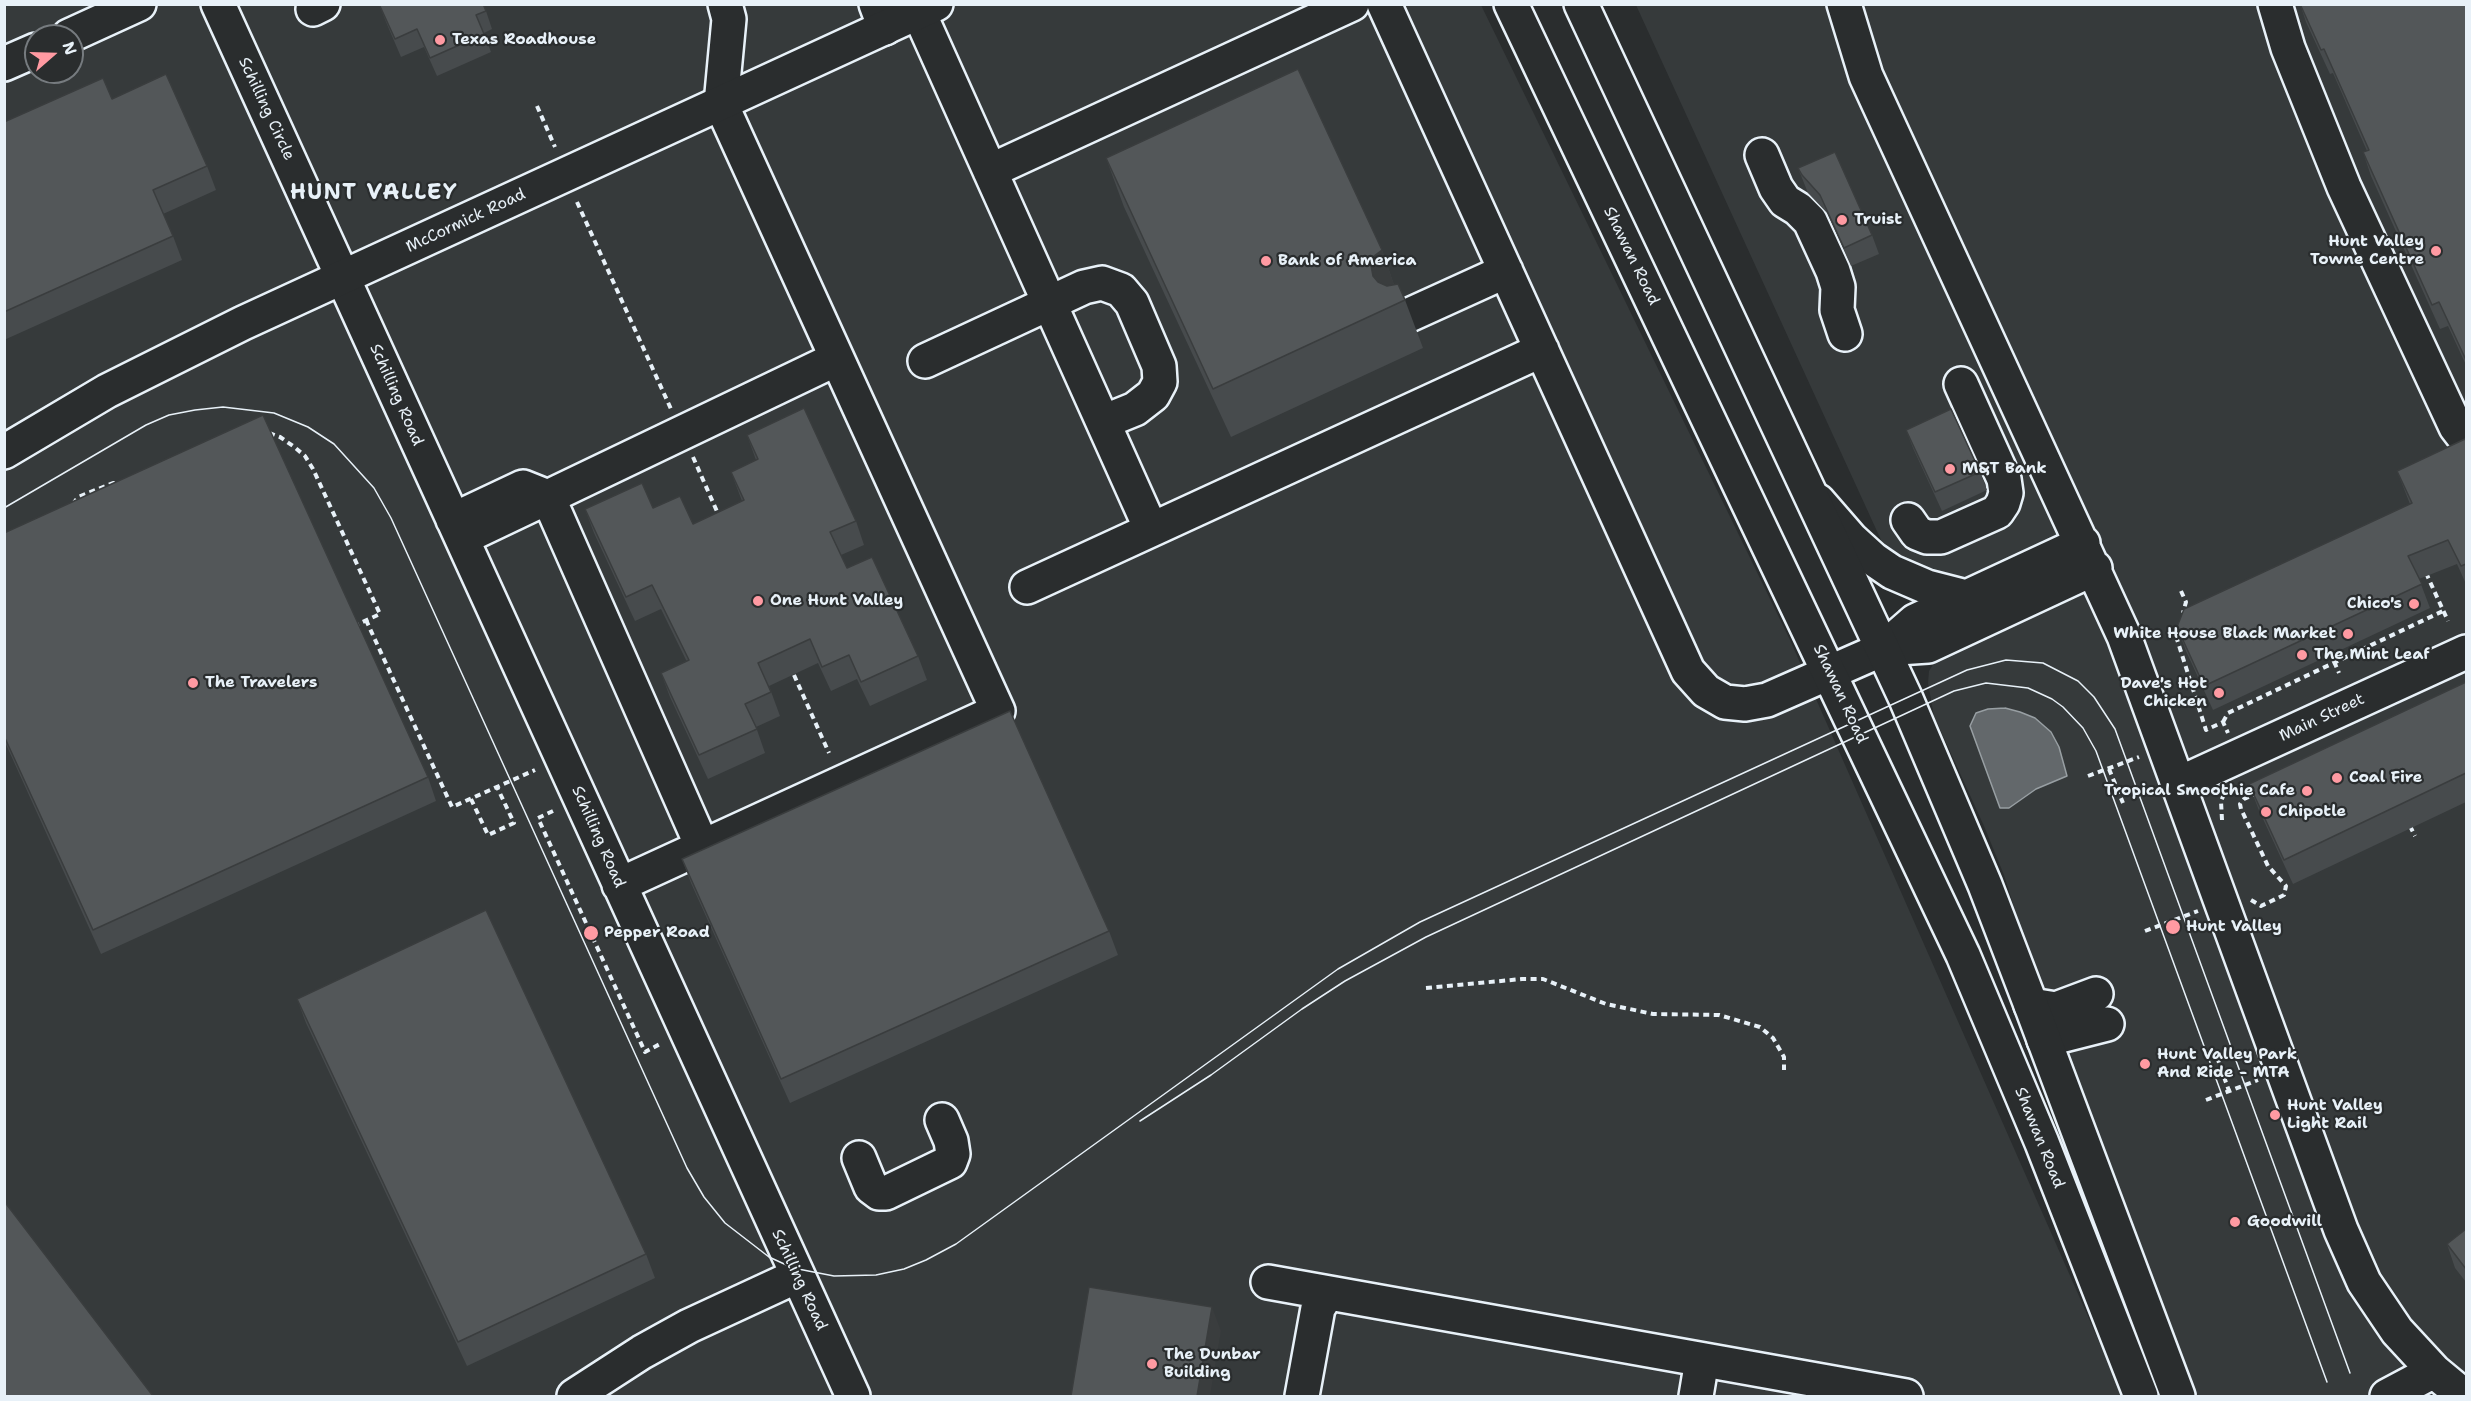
<!DOCTYPE html>
<style>
body{margin:0}
#map{position:relative;width:2471px;height:1401px;overflow:hidden;background:#2a2d2e;font-family:"Shantell Sans",sans-serif}
canvas{display:block}
.frame{position:absolute;inset:0;border:6px solid #e8f1f8;pointer-events:none}
.north{position:absolute;left:24px;top:24px;width:60px;height:60px;box-sizing:border-box;background:#2a2d2e;border:2px solid #767b7f;border-radius:50%;rotate:70deg;font-size:16px;font-weight:700;line-height:24px;text-align:center;color:#e8f1f8}
.north::after{content:'';display:block;margin:auto;width:21px;height:27px;background:#ff9aa2;clip-path:polygon(50% 0,100% 100%,50% 72%,0 100%)}
</style>
<div id="map">
<canvas width="2471" height="1401"></canvas>
<div class="frame"></div>
<div class="north">N</div>
</div>
<script>
const ctx = document.querySelector('canvas').getContext('2d');
ctx.lineJoin = 'round';
function fill(path, color) {
  ctx.fillStyle = color;
  ctx.fill(path, 'evenodd');
}
function toPath(rows) {
  const path = new Path2D();
  for (const r of rows) {
    path.moveTo(r[0], r[1]);
    for (let i = 2; i < r.length; i += 2) path.lineTo(r[i], r[i + 1]);
  }
  return path;
}
function strokePath(path, color, width, dash) {
  ctx.strokeStyle = color;
  ctx.lineWidth = width;
  ctx.lineCap = dash ? 'butt' : 'round';
  ctx.setLineDash(dash || []);
  ctx.stroke(path);
}
function drawText(font, color, halo, rows, align = 'center') {
  ctx.font = font + ' "Shantell Sans",sans-serif';
  ctx.lineWidth = 4.5;
  ctx.setLineDash([]);
  ctx.textBaseline = 'middle';
  ctx.strokeStyle = halo;
  ctx.fillStyle = color;
  for (const [text, x, y, turn = 0] of rows) {
    ctx.save();
    ctx.translate(x, y);
    ctx.rotate((+turn || 0) * Math.PI / 180);
    ctx.textAlign = isNaN(turn) ? turn : align;
    if (halo) ctx.strokeText(text, 0, 0);
    ctx.fillText(text, 0, 0);
    ctx.restore();
  }
}
fill(toPath([
 [5,4,1481,5,1790,640,2123,1396,5,1396],
 [36,36,72,36,72,72,36,72],
 [1636,5,2466,5,2466,1396,2187,1396,2068,1079,2004,875,1984,826,1934,716,1928,683,1929,671,1936,660]
]), '#363a3b');
const water = toPath([
 [2005,708,2020,712,2035,718,2051,732,2059,747,2067,776,2036,789,2009,808,2000,808,1970,726,1976,713,1988,709,2005,708]
]);
fill(water, '#63686b');
strokePath(water, '#989fa3', 1.5);
const minor = toPath([
 [218,4,853,1396],
 [876,4,885,28],
 [915,4,1151,529],
 [1384,4,1688,671,1706,691,1725,702,1745,704,1767,700,1883,649,1915,621,2083,543],
 [1844,4,1866,76,2124,636,2341,1230,2364,1282,2397,1331,2434,1371,2464,1396],
 [2275,4,2288,48,2344,187,2456,427,2466,440],
 [313,9,323,4],
 [69,36,139,4],
 [4,64,36,50],
 [1762,155,1776,188,1785,201,1798,209,1810,221,1833,271,1838,287,1837,310,1845,334],
 [990,171,1352,4],
 [1407,316,1506,271],
 [925,361,1084,287,1102,283,1121,290,1132,303,1159,366,1160,382,1153,395,1135,409,1103,422],
 [1818,501,1851,539,1873,559,1892,572,1927,587,1966,597],
 [453,520,523,487,548,497,462,538],
 [1908,520,1917,533,1927,537,1941,537,1997,512,2003,503,2006,493,2004,479,1961,384],
 [1027,587,1542,350],
 [1883,649,1928,646,2095,568],
 [2178,784,2466,652],
 [702,846,548,497,836,359],
 [619,885,998,711,721,104,729,19,725,4],
 [2031,1005,2056,1009,2096,994],
 [2044,1040,2107,1024],
 [859,1158,871,1187,879,1193,886,1193,950,1162,953,1154,951,1141,942,1120],
 [1268,1282,1906,1396],
 [574,1396,642,1352,689,1326,797,1276],
 [1302,1396,1318,1308,1327,1294],
 [1696,1396,1702,1360],
 [2387,1396,2434,1371]
]);
const major = toPath([
 [1511,4,1963,955,2042,1143,2141,1396],
 [1581,4,1906,699,1985,885,2031,1005,2178,1396],
 [4,452,107,391,243,323,936,4]
]);
strokePath(minor, '#e8f1f8', 38);
strokePath(major, '#e8f1f8', 38);
strokePath(toPath([
 [537,106,555,147],
 [577,202,671,409],
 [269,433,280,437,293,446,305,456,313,469,380,614,356,625],
 [693,457,719,516],
 [73,504,78,497,113,483,119,484],
 [2426,573,2448,621],
 [2181,591,2186,602,2183,613],
 [366,620,452,807,535,770],
 [2179,626,2176,636,2206,730,2223,722,2228,733],
 [2330,652,2339,673],
 [794,675,829,753],
 [2223,722,2228,713,2443,611],
 [2109,769,2123,803],
 [2088,776,2139,757],
 [471,799,488,835,514,823,497,787],
 [553,811,538,818,645,1052,660,1044],
 [2222,820,2221,801,2225,792],
 [2410,826,2415,836],
 [2251,900,2261,906,2284,895,2286,886,2268,866,2241,809,2240,804,2244,799,2257,793],
 [2145,931,2198,911],
 [1426,988,1522,979,1543,979,1606,1004,1653,1014,1719,1015,1760,1027,1773,1038,1784,1057,1784,1070],
 [2217,1057,2229,1091],
 [2206,1100,2258,1080]
]), '#e8f1f8', 4, [6, 4.5]);
strokePath(minor, '#2a2d2e', 33);
strokePath(major, '#2a2d2e', 33);
strokePath(toPath([
 [4,508,146,425,169,415,195,410,223,407,274,413,308,427,334,444,374,488,391,518,687,1168,704,1197,725,1223,769,1257,793,1268,834,1276,876,1275,904,1269,926,1260,956,1244,1338,969,1420,922,1967,670,2006,660,2043,663,2078,681,2094,697,2115,729,2350,1373],
 [1140,1121,1211,1075,1302,1009,1345,981,1426,937,1954,691,1986,683,2028,688,2052,699,2063,707,2083,728,2096,751,2327,1382]
]), '#e8f1f8', 1.5);
fill(toPath([
 [379,4,486,11,492,29,484,33,491,52,437,76,424,47,401,57,386,22],
 [2300,4,2466,4,2466,365,2448,326,2440,329,2371,176,2363,152,2367,151,2333,73,2330,74,2306,22],
 [112,99,207,166,216,190,163,214,173,236,182,260,4,340,4,122],
 [1106,158,1382,250,1394,285,1405,300,1423,348,1231,437,1124,207],
 [1798,168,1872,235,1879,254,1851,266,1827,213,1808,193],
 [1906,430,1980,472,1987,490,1942,511,1913,448],
 [747,435,856,521,864,545,841,555,847,568,918,656,927,680,870,706,857,679,831,691,818,663,769,686,780,716,756,727,765,753,708,779,670,697,661,673,687,662,661,609,635,621,594,533,585,509,653,508,693,524,742,501,731,472,756,460],
 [2466,441,2466,584,2457,564,2419,579,2430,608,2213,710,2186,651,2177,627,2410,504,2397,471],
 [4,533,428,777,436,801,101,954,4,740],
 [2466,682,2466,802,2293,884,2258,808,2249,784],
 [682,859,1109,931,1118,955,790,1103,691,883],
 [297,999,646,1254,655,1278,467,1366,306,1023],
 [2466,1229,2466,1282,2455,1268,2447,1244]
]), '#474b4d');
fill(toPath([
 [1382,250,1399,299,1385,309,1373,276,1371,265,1374,256],
 [1212,1307,1221,1331,1210,1396,1197,1396]
]), '#3a3d3e');
const building = toPath([
 [379,4,483,4,486,11,476,15,484,34,430,58,417,29,395,39,379,4],
 [2300,4,2466,4,2466,360,2439,302,2432,305,2363,152,2369,150,2324,49,2321,50,2300,4],
 [1298,69,1382,250,1374,256,1371,265,1373,276,1378,282,1387,286,1398,284,1405,300,1213,389,1106,158,1298,69],
 [166,74,207,166,153,190,173,236,4,312,4,122,103,78,112,99,166,74],
 [1835,152,1872,235,1844,248,1820,195,1802,175,1798,168,1835,152],
 [804,408,856,521,830,532,847,568,872,557,918,656,861,682,849,655,822,667,810,639,758,663,771,692,745,704,757,729,699,755,661,673,689,660,652,585,626,597,585,509,642,483,653,508,680,496,693,524,744,500,731,472,758,459,747,435,804,408],
 [1951,409,1980,472,1935,492,1906,430,1951,409],
 [263,415,428,777,93,930,4,736,4,533,263,415],
 [2465,439,2466,441,2466,564,2461,566,2448,540,2408,556,2422,584,2204,686,2177,627,2184,609,2412,503,2397,471,2465,439],
 [2466,682,2466,773,2284,860,2249,784,2466,682],
 [1010,711,1109,931,781,1079,682,859,1010,711],
 [486,910,646,1254,458,1342,297,999,486,910],
 [4,1201,153,1396,4,1396,4,1201],
 [2466,1229,2466,1269,2447,1244,2466,1229],
 [1089,1287,1212,1307,1197,1396,1071,1396,1089,1287]
]);
fill(building, '#535759');
strokePath(building, '#3a3d3e', 1.5);
for (const [x, y, r, color] of [
 [440,40,6,"#ff9aa2"],
 [1842,220,6,"#ff9aa2"],
 [2436,251,6,"#ff9aa2"],
 [1266,261,6,"#ff9aa2"],
 [1950,469,6,"#ff9aa2"],
 [758,601,6,"#ff9aa2"],
 [2414,604,6,"#ff9aa2"],
 [2348,634,6,"#ff9aa2"],
 [2302,655,6,"#ff9aa2"],
 [193,683,6,"#ff9aa2"],
 [2219,693,6,"#ff9aa2"],
 [2337,778,6,"#ff9aa2"],
 [2307,791,6,"#ff9aa2"],
 [2266,812,6,"#ff9aa2"],
 [2173,927,8,"#ff9aa2"],
 [591,933,8,"#ff9aa2"],
 [2145,1064,6,"#ff9aa2"],
 [2275,1115,6,"#ff9aa2"],
 [2235,1222,6,"#ff9aa2"],
 [1152,1364,6,"#ff9aa2"]
]) {
  const dot = new Path2D();
  dot.arc(x, y, r, 0, 2 * Math.PI);
  ctx.fillStyle = color;
  ctx.fill(dot);
  strokePath(dot, '#2a2d2e', 2);
}
drawText('bold 16px', '#e8f1f8', '#2a2d2e', [
 ["Texas Roadhouse",452,40],
 ["Truist",1854,220],
 ["Hunt Valley",2424,242,"right"],
 ["Towne Centre",2424,260,"right"],
 ["Bank of America",1278,261],
 ["M&T Bank",1962,469],
 ["One Hunt Valley",770,601],
 ["Chico's",2402,604,"right"],
 ["White House Black Market",2336,634,"right"],
 ["The Mint Leaf",2314,655],
 ["The Travelers",205,683],
 ["Dave's Hot",2207,684,"right"],
 ["Chicken",2207,702,"right"],
 ["Coal Fire",2349,778],
 ["Tropical Smoothie Cafe",2295,791,"right"],
 ["Chipotle",2278,812],
 ["Hunt Valley",2186,927],
 ["Pepper Road",604,933],
 ["Hunt Valley Park",2157,1055],
 ["And Ride - MTA",2157,1073],
 ["Hunt Valley",2287,1106],
 ["Light Rail",2287,1124],
 ["Goodwill",2247,1222],
 ["The Dunbar",1164,1355],
 ["Building",1164,1373]
], 'left');
drawText('16px', '#e8f1f8', '#2a2d2e', [
 ["Schilling Circle",266,109,65],
 ["McCormick Road",466,221,-25],
 ["Shawan Road",1631,256,64],
 ["Schilling Road",396,395,66],
 ["Shawan Road",1840,694,65],
 ["Main Street",2322,718,-25],
 ["Schilling Road",598,837,66],
 ["Shawan Road",2039,1138,68],
 ["Schilling Road",799,1280,65]
]);
ctx.letterSpacing = '1.5px';
drawText('bold 22px', '#e8f1f8', '#2a2d2e', [
 ["HUNT VALLEY",374,193]
]);
ctx.letterSpacing = '0px';
</script>
